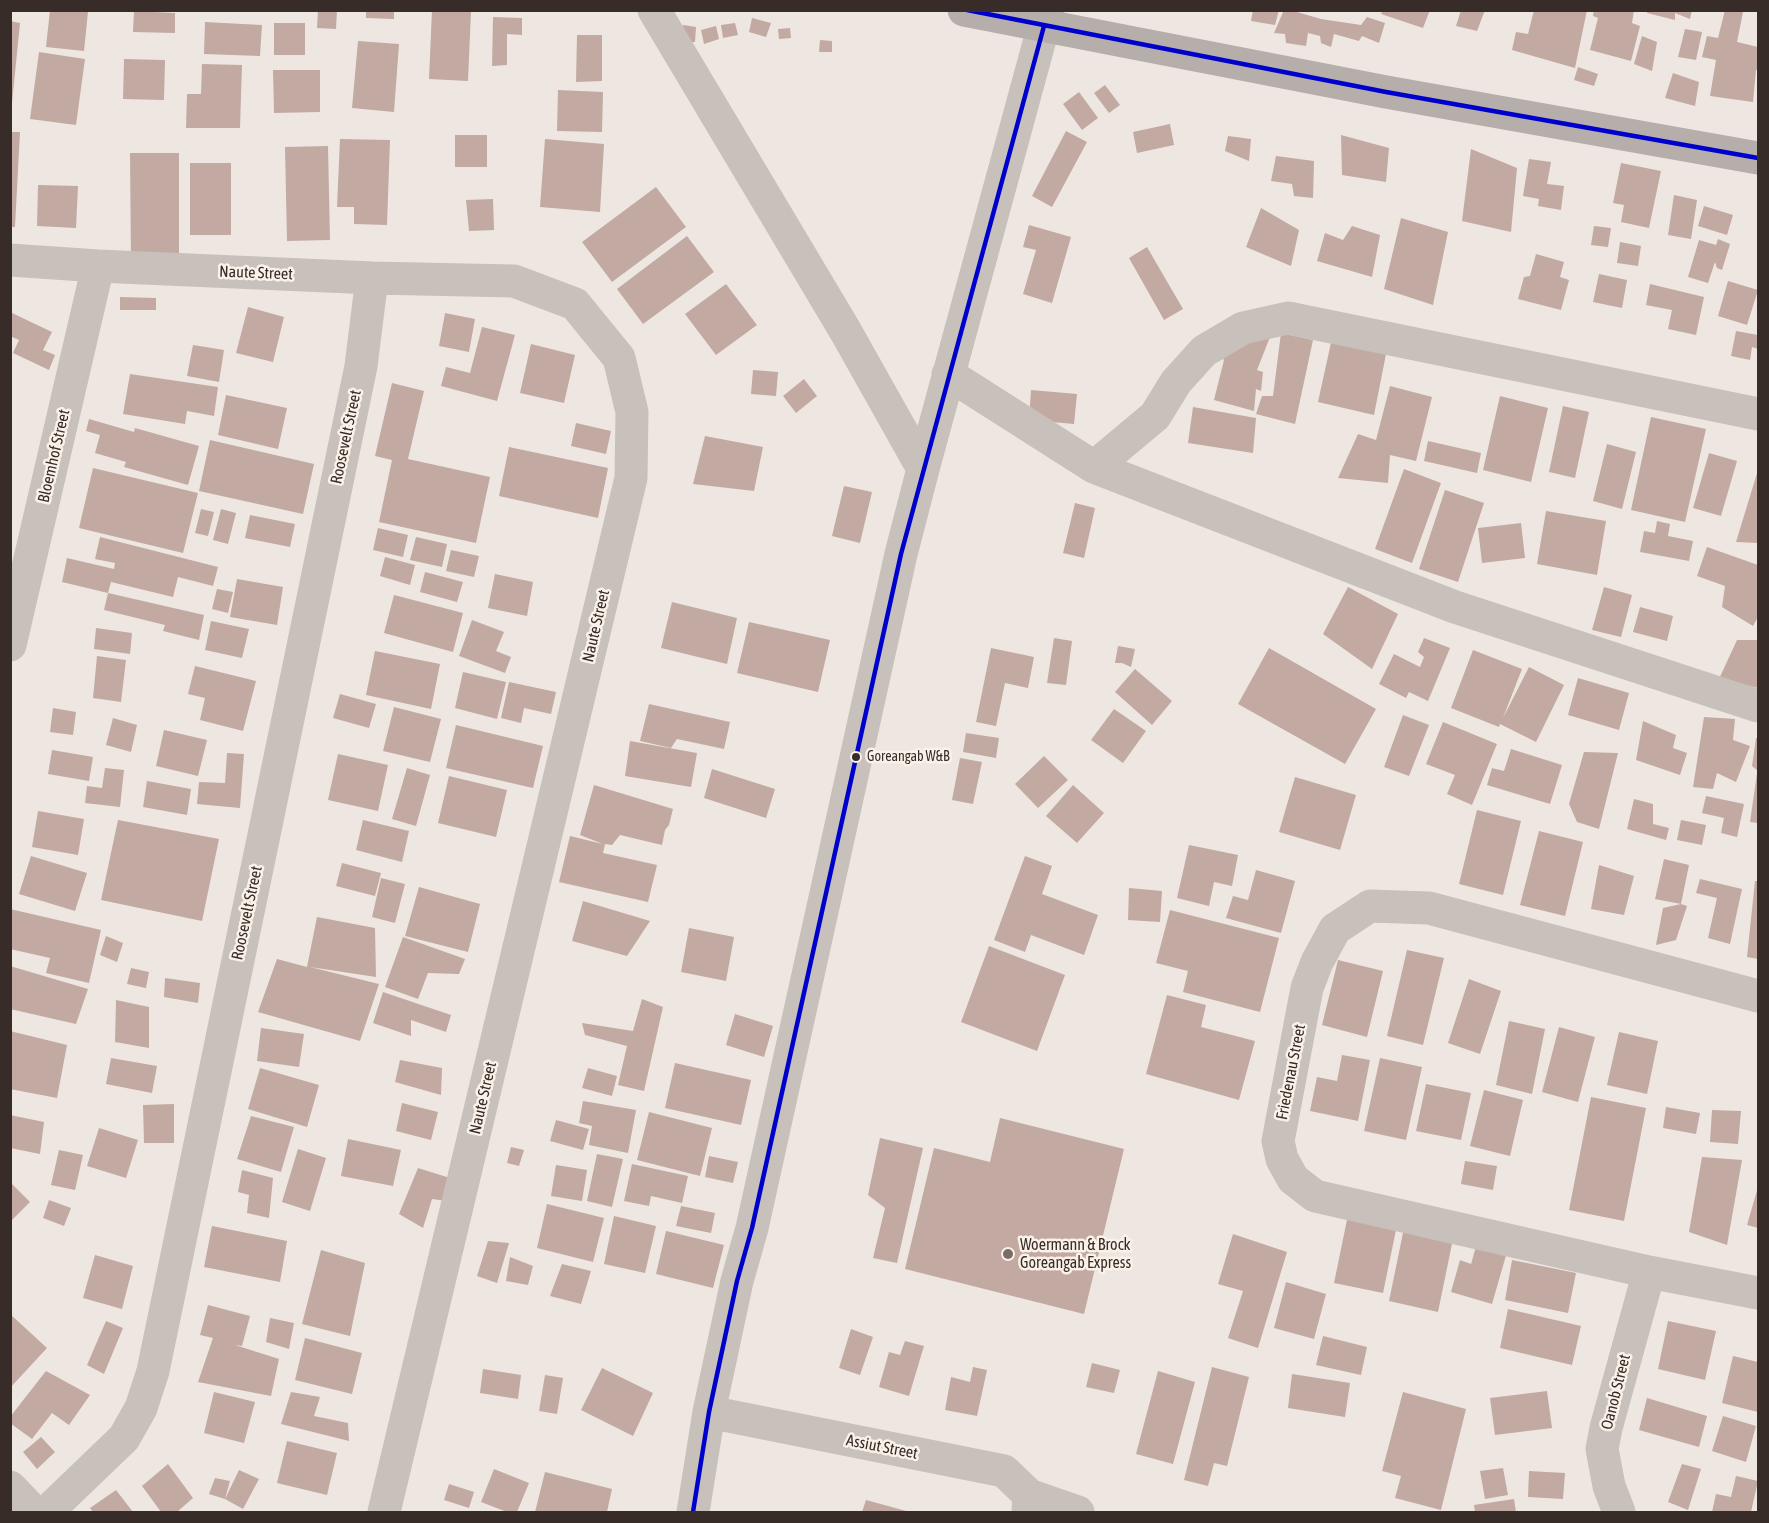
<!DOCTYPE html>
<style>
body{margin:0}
#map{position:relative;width:1769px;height:1523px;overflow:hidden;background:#eee7e1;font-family:"Asap Condensed",sans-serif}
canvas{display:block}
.frame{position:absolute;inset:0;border:12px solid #382c28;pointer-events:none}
</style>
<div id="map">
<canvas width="1769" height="1523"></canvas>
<div class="frame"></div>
</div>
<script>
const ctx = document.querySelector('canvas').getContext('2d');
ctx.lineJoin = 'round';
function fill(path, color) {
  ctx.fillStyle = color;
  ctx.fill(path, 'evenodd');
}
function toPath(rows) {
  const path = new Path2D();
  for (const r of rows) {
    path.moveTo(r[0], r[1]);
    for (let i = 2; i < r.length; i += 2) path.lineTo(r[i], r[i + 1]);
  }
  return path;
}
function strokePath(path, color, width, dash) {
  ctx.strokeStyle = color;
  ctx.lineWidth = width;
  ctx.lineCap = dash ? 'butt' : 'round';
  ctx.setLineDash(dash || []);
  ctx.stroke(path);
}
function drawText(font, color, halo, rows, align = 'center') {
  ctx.font = font + ' "Asap Condensed",sans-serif';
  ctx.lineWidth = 5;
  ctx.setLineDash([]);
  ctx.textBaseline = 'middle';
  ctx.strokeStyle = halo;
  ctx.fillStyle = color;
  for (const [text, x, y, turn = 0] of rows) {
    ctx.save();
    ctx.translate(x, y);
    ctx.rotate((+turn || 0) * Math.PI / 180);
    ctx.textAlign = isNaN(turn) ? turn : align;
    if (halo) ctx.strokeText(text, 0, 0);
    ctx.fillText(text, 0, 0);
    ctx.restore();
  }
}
fill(toPath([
 [50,10,88,12,84,51,46,47],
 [318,10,337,10,336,29,317,28],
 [366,10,394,10,394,19,366,18],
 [432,10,471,11,468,81,429,79],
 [1253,10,1279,10,1275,25,1251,21],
 [1284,10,1290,10,1321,19,1361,25,1367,17,1385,23,1379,43,1362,36,1359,41,1334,34,1331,47,1321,43,1320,36,1308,33,1306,46,1286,43,1285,34,1274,33],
 [1383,10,1430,10,1423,28,1381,14],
 [1461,10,1485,10,1477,31,1456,26],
 [1534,10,1587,10,1575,68,1512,50,1516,32,1528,34],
 [1594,10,1634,10,1632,23,1640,26,1631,61,1590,50,1598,18,1593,16],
 [1648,10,1692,10,1690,19,1675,13,1675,20,1647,13],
 [1725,10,1743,12,1737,42,1758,47,1758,70,1756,70,1753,102,1710,96,1716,60,1702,57,1707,36,1718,38],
 [134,11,175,13,175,33,133,32],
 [493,17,522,18,522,35,507,34,507,65,492,66],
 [752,18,771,23,766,37,749,32],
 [10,21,20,23,12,103,10,103],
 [205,22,262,25,260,56,204,54],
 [274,23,305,23,305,55,274,55],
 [735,23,738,35,723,38,721,25],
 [683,25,696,27,695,42,682,42],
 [716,26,719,39,704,44,701,30],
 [790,28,791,38,779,39,778,29],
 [1685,29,1702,32,1696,60,1678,57],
 [577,35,602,35,602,81,576,82],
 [1642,36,1657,42,1652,71,1634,64],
 [820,40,832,41,832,52,819,52],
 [358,41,399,44,394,112,352,108],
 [39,52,85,59,76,125,30,119],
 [124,59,165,60,164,100,123,99],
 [202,64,242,65,240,128,186,128,187,94,201,94],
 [1578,67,1598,74,1594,86,1574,80],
 [273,70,320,70,320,112,274,113],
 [1673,73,1699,82,1695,106,1665,98],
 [1105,85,1120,105,1109,113,1094,93],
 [558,90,603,92,602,132,557,131],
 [1079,92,1098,118,1082,130,1063,104],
 [1170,124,1174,145,1137,153,1133,132],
 [1066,131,1087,142,1052,207,1032,196],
 [10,132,20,132,15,227,10,227],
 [455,135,487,135,487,167,455,167],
 [1341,135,1389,148,1386,182,1342,175],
 [1228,136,1251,139,1249,161,1225,151],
 [340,139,390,140,387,225,354,224,354,207,337,207],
 [545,139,604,144,600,212,540,207],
 [328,146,330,240,287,241,285,147],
 [1471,149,1517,168,1511,232,1462,221],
 [130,153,179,153,179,264,131,264],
 [1276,156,1314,161,1313,198,1294,196,1292,184,1271,181],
 [1529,159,1551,162,1547,184,1564,186,1561,210,1538,206,1539,199,1523,196],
 [190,163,231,163,231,235,190,235],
 [1621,163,1661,171,1649,228,1621,222,1624,205,1613,203],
 [38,185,78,186,76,228,37,226],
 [656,187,686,227,612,282,582,242],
 [1674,195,1697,200,1691,239,1668,235],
 [493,199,494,230,469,231,466,200],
 [1704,206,1733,215,1727,235,1698,226],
 [1261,208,1299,230,1291,266,1246,247],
 [1401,218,1448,232,1433,305,1384,289],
 [1029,225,1071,237,1052,303,1023,294,1036,250,1023,247],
 [1352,226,1380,235,1372,277,1317,261,1325,233,1343,240],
 [1594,226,1611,228,1608,247,1591,245],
 [687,236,714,272,643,324,617,289],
 [1718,239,1730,244,1722,270,1717,268,1715,262,1708,283,1688,277,1699,240,1716,245],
 [1620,242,1641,246,1638,266,1617,263],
 [1147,247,1183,309,1164,320,1129,258],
 [1536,254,1564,262,1560,277,1569,280,1561,310,1518,299,1524,277,1530,276],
 [1599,274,1627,280,1622,308,1593,302],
 [1728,281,1758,290,1747,325,1718,316],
 [726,284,757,325,716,355,685,314],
 [1650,284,1704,297,1696,335,1668,329,1672,310,1646,305],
 [120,297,156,298,156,310,120,310],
 [248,307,284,317,273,362,236,353],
 [12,313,52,332,43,350,55,355,49,370,13,353,19,340,10,336,10,317],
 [445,313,475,319,469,352,439,346],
 [482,327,515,335,497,401,441,386,446,367,470,373],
 [1736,331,1758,335,1758,349,1752,347,1750,360,1731,356],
 [1281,333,1313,340,1295,424,1256,414,1262,396,1273,396],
 [1270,337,1257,370,1263,372,1261,391,1256,389,1254,411,1214,400,1224,360,1217,352],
 [1332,338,1387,349,1374,415,1318,402],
 [531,344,575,355,564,403,520,393],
 [193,345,224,350,219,382,187,376],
 [753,370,778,372,776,396,751,394],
 [130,374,218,387,214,416,187,411,185,424,123,414],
 [804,379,817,396,796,413,783,396],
 [392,383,424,391,408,459,490,477,476,543,379,522,392,460,375,456],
 [1390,386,1432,397,1416,461,1390,455,1388,483,1338,478,1358,434,1376,440],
 [1031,390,1077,394,1074,424,1029,420],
 [226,395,287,408,278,449,218,435],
 [1500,396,1548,408,1531,482,1483,470],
 [1563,406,1589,412,1575,478,1549,472],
 [1193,407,1256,418,1253,453,1188,443],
 [1651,417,1706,429,1685,522,1631,510],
 [89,419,134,432,135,428,199,446,188,485,124,467,126,462,95,453,100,435,86,431],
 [576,423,611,431,606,454,571,446],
 [705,436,763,447,754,491,693,484],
 [210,440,314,464,303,514,199,491],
 [1428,441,1481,453,1477,473,1424,461],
 [1607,444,1636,452,1622,509,1593,501],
 [509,447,608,468,598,518,499,496],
 [1709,453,1737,461,1721,516,1693,508],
 [93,468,198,493,183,553,79,528],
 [1404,469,1441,483,1412,563,1375,549],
 [1758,470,1758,543,1736,542],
 [844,486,872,492,860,543,832,536],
 [1445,490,1484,503,1458,582,1419,569],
 [1075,503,1095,508,1084,558,1063,553],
 [201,509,214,512,208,536,195,533],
 [221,509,236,513,228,544,213,540],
 [1546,511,1606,521,1597,575,1537,564],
 [250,515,295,524,290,547,245,538],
 [1657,521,1670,524,1668,536,1693,541,1689,561,1640,552,1644,531,1655,533],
 [1521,523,1525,558,1482,563,1478,528],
 [378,528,408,535,403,557,373,550],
 [100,537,218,567,213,586,178,577,173,597,111,582,108,593,62,582,67,558,114,569,115,563,95,559],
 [416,537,447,544,442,567,410,560],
 [1707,547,1758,565,1758,617,1753,626,1722,607,1725,586,1697,576],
 [451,550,479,556,474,577,446,571],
 [385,557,415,565,410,585,380,576],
 [425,572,463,582,457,602,420,592],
 [495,574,533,582,527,616,488,608],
 [237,579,283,587,277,625,230,617],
 [1348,587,1398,614,1372,669,1323,634],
 [1604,587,1632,595,1621,637,1592,630],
 [217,589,233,592,228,613,212,609],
 [108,593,204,615,199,640,163,631,165,625,104,610],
 [394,595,463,613,453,652,384,633],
 [672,602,737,618,727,664,661,648],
 [1640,607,1673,616,1667,641,1633,632],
 [472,620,504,632,496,651,511,657,505,673,459,656],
 [211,621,249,629,242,658,205,650],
 [749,622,830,640,818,692,737,673],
 [96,628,132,633,130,654,94,649],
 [1054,638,1072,641,1066,685,1047,683],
 [1424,638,1450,648,1428,701,1409,692,1406,698,1379,684,1394,654,1420,667,1424,657,1418,652],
 [1737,640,1758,640,1758,688,1719,679],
 [1118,646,1135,649,1131,667,1122,663,1115,663],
 [991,648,1034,657,1028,688,1005,683,996,726,976,722],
 [1269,648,1376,709,1345,764,1238,704],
 [1473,650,1522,669,1503,718,1529,667,1564,685,1536,742,1500,724,1499,727,1451,708],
 [375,651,440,664,431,709,366,695],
 [97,656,126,660,121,702,93,698],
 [195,666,256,681,243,731,200,720,205,698,188,694],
 [1135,669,1172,701,1152,725,1115,692],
 [463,672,506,682,497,719,455,708],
 [1578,678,1629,693,1619,730,1568,715],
 [509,682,556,692,551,714,524,708,521,723,501,718],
 [340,694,376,704,369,728,333,718],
 [649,704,730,722,724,749,677,739,671,748,640,741],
 [394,707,441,719,430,762,383,751],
 [53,708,76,712,73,735,50,732],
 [1114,709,1146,731,1123,763,1091,740],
 [1403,715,1429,725,1409,776,1384,767],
 [1704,717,1735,719,1733,740,1750,746,1736,782,1717,773,1713,789,1693,787],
 [113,718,137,725,131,752,106,745],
 [1643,721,1676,735,1673,748,1687,753,1680,775,1636,760],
 [1443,722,1497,744,1472,805,1447,794,1455,775,1426,764],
 [456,725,543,746,533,788,446,768],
 [164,730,207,740,198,776,156,766],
 [966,733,999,738,996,758,963,752],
 [1756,738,1758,738,1758,771,1752,766],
 [630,741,697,753,691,787,625,776],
 [1511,749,1562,765,1550,804,1487,785,1492,768,1504,771],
 [52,750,93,757,89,781,48,774],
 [1584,752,1618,753,1599,829,1577,822,1569,804],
 [227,753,244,754,240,808,197,804,199,782,225,783],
 [338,754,388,765,378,811,328,800],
 [1044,756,1068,780,1038,808,1015,784],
 [960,758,982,762,973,804,952,800],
 [105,768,124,770,120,807,85,803,87,786,102,788],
 [407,768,430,775,416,826,392,819],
 [712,769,775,789,766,818,704,798],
 [1757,773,1758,773,1758,823,1750,822],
 [449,776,507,790,496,837,438,823],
 [1295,777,1356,795,1340,850,1279,832],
 [147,781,191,789,187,815,143,807],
 [594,785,673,809,669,825,665,830,662,845,620,835,612,845,605,844,603,853,657,865,648,902,559,882,570,836,603,844,580,835],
 [1073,785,1104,813,1077,843,1046,816],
 [1706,796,1744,804,1737,837,1721,833,1724,818,1702,813],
 [1634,799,1653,804,1653,824,1669,828,1666,840,1627,829],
 [1477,810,1521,821,1503,895,1459,884],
 [38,811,84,819,78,855,32,847],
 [118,820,219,839,202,921,101,900],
 [363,820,409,831,402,862,356,850],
 [1681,820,1706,825,1702,845,1677,840],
 [1539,831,1583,842,1565,916,1520,905],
 [1189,845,1238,855,1232,886,1214,882,1209,906,1177,898],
 [31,856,87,873,75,911,19,894],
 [1025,856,1052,866,1042,894,1098,915,1084,955,1031,935,1025,952,994,940],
 [1664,859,1689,865,1681,904,1655,899],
 [342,863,381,873,375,896,336,886],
 [1599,865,1634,876,1624,915,1591,909],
 [1256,870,1295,881,1281,933,1226,918,1233,896,1248,900],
 [381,878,405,884,395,923,372,917],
 [1700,879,1742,889,1730,944,1708,938,1717,898,1696,893],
 [1755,881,1758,881,1758,959,1747,957],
 [419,887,480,904,468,952,405,936],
 [1129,888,1162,891,1160,922,1128,920],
 [583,901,650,921,627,956,572,941],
 [1681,904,1687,906,1676,940,1656,945,1663,908],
 [10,909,101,930,89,983,46,973,50,958,10,949],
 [1170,910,1279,938,1260,1012,1183,992,1188,971,1156,963],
 [317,917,375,928,376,977,310,967,379,984,360,1041,258,1012,277,959,307,967],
 [689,928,734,937,726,981,681,972],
 [106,936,123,943,117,962,100,955],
 [403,937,465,959,459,974,428,973,418,999,385,987],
 [989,946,1065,975,1037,1051,961,1022],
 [1407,950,1444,958,1423,1045,1387,1036],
 [1338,960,1383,971,1367,1037,1322,1025],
 [10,966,88,989,76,1024,10,1009,12,993,10,992],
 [131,968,149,972,146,988,127,984],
 [165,978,200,983,198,1003,164,997],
 [1469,979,1501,991,1480,1054,1448,1043],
 [383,992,451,1015,446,1032,411,1020,411,1036,373,1023],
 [1167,995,1206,1005,1201,1027,1255,1041,1239,1100,1146,1074],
 [642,999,663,1007,644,1091,618,1085,627,1046,585,1035,582,1023,633,1031],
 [116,1000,149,1007,149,1048,115,1042],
 [735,1014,773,1026,764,1057,726,1045],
 [1509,1021,1545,1029,1532,1094,1496,1085],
 [1559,1027,1595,1037,1578,1102,1542,1092],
 [261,1028,304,1034,299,1067,257,1061],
 [10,1031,67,1045,57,1098,10,1089],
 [1619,1032,1658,1041,1647,1094,1607,1085],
 [1342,1055,1370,1060,1358,1121,1310,1111,1317,1077,1337,1081],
 [111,1058,157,1066,152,1093,106,1084],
 [1380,1058,1422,1067,1406,1140,1364,1131],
 [400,1060,442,1068,441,1095,395,1082],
 [675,1063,751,1080,741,1125,665,1108],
 [260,1068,319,1085,307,1127,248,1109],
 [588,1068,617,1076,612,1096,582,1088],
 [1426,1084,1471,1093,1461,1140,1416,1131],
 [1484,1090,1523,1100,1510,1156,1470,1146],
 [1591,1097,1646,1108,1624,1221,1569,1210],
 [583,1101,636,1110,628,1153,589,1145,592,1126,579,1123],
 [402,1103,438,1112,431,1140,396,1131],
 [174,1104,174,1143,144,1143,143,1105],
 [1666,1107,1700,1113,1696,1134,1663,1128],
 [1712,1110,1741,1111,1738,1144,1710,1142],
 [649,1112,712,1128,700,1176,637,1160],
 [10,1115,44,1122,40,1154,10,1148],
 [251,1116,294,1127,281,1172,237,1159],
 [1000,1118,1124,1149,1084,1314,905,1269,934,1148,990,1162],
 [556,1120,589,1129,583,1150,550,1141],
 [99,1128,138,1140,126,1178,87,1166],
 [880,1138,923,1148,897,1263,873,1258,885,1208,868,1195],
 [348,1139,401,1150,393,1186,341,1176],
 [511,1147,524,1150,519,1166,507,1163],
 [298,1149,326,1158,310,1211,282,1202],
 [59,1150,83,1155,75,1190,51,1185],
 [597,1154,623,1159,612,1207,587,1201],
 [709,1156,738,1162,733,1183,705,1177],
 [1702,1157,1742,1160,1727,1245,1689,1232],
 [1465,1161,1497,1166,1493,1190,1461,1184],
 [632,1164,688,1176,682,1203,651,1196,649,1206,624,1201],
 [556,1165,587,1170,582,1201,551,1196],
 [418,1168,450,1178,446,1201,432,1199,423,1228,399,1214],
 [242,1170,273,1178,269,1218,247,1213,249,1195,238,1192],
 [10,1182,30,1202,10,1222],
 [1758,1187,1758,1228,1747,1225],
 [49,1200,71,1208,64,1226,43,1218],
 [547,1204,604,1218,593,1262,537,1248],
 [681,1206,715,1213,711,1233,676,1226],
 [1348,1215,1397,1225,1383,1293,1334,1283],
 [614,1216,656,1226,645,1273,604,1264],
 [212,1226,287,1241,280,1282,204,1267],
 [1404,1228,1453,1239,1438,1312,1389,1301],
 [666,1231,724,1245,713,1288,656,1274],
 [1233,1234,1287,1252,1258,1348,1228,1338,1243,1291,1218,1284],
 [488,1241,509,1243,497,1283,477,1276],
 [1477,1243,1507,1252,1492,1304,1451,1292,1460,1260,1471,1264],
 [321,1250,365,1263,350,1336,302,1324],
 [95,1255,133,1266,122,1309,83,1298],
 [510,1257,533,1266,528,1285,506,1281],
 [1512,1260,1576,1273,1568,1313,1505,1300],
 [562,1264,591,1271,581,1304,550,1296],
 [1286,1282,1326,1294,1314,1339,1274,1328],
 [208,1305,250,1316,242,1346,235,1345,279,1359,271,1396,198,1382,213,1338,200,1335],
 [1508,1309,1581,1326,1572,1365,1500,1348],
 [10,1314,47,1348,10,1388],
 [270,1318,294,1323,289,1349,266,1342],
 [106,1321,123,1328,104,1374,87,1365],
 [1668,1321,1716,1331,1705,1380,1658,1369],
 [851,1329,873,1337,860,1375,839,1368],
 [1323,1336,1367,1347,1361,1375,1316,1365],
 [305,1338,362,1353,352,1394,295,1380],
 [905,1341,924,1346,909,1396,879,1387,889,1352,900,1355],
 [1733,1356,1758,1362,1758,1412,1722,1403],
 [1092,1363,1120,1370,1114,1393,1086,1387],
 [973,1367,987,1370,977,1416,945,1410,951,1377,970,1382],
 [1212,1367,1249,1377,1227,1466,1214,1463,1208,1486,1184,1480],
 [602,1368,653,1393,633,1436,581,1410],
 [483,1369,521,1375,518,1399,480,1393],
 [46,1371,90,1395,69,1425,52,1413,32,1439,10,1423,10,1417],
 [1158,1371,1195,1382,1173,1464,1136,1454],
 [1292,1374,1350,1383,1345,1417,1288,1408],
 [545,1375,563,1378,557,1414,539,1411],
 [1547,1391,1552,1428,1495,1435,1490,1398],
 [214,1392,255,1402,244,1443,204,1433],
 [291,1392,320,1397,314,1416,348,1423,349,1441,281,1424],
 [1403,1392,1466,1409,1441,1510,1395,1498,1401,1476,1382,1471],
 [1647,1398,1707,1416,1699,1447,1639,1430],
 [1723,1416,1756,1426,1746,1462,1712,1451],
 [41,1437,55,1452,37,1469,23,1452],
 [287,1441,337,1453,327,1495,277,1483],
 [168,1464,193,1498,177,1512,161,1512,142,1486],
 [1682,1464,1701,1469,1688,1510,1668,1502],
 [1503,1468,1508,1495,1485,1499,1480,1471],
 [494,1469,529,1483,517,1512,507,1512,481,1502],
 [239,1470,259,1479,243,1509,225,1499],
 [1529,1471,1565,1473,1563,1499,1528,1497],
 [545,1472,612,1489,607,1512,535,1512],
 [1736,1476,1758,1481,1751,1512,1712,1512,1716,1494,1731,1497],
 [215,1478,230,1481,225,1499,209,1494],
 [449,1484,474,1492,469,1508,444,1500],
 [116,1490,133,1512,93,1512,90,1508],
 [1514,1499,1516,1512,1475,1512,1474,1505],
 [866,1500,910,1512,862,1512]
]), '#c2a9a2');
strokePath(toPath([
 [654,10,846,332,923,469],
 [10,260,98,266,372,278,514,281,575,304,619,358,632,412,631,478,384,1512],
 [948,374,1094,467,1455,607,1758,706],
 [1094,467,1155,416,1176,382,1204,351,1243,328,1288,318,1758,414],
 [10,645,98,266],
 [1758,996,1429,908,1370,906,1335,929,1317,962,1307,988,1278,1141,1282,1159,1293,1179,1315,1196,1649,1272,1758,1293],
 [709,1412,1004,1471,1029,1495,1028,1512],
 [10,1487,34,1512],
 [1029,1495,1078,1512],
 [47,1512,124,1438,141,1408,153,1371,361,366,372,278],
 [693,1512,709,1412,737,1281,752,1228,901,554,923,469,1048,10],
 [1619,1512,1609,1486,1602,1449,1606,1428,1649,1272]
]), '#c7c0bb', 33);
strokePath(toPath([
 [964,10,1386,92,1758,158]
]), '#b6aeaa', 33);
strokePath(toPath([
 [967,10,1386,92,1758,158],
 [693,1512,709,1412,737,1281,752,1228,901,554,1044,26]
]), '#0000cd', 4.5);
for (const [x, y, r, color] of [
 [856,757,5,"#382c28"],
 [1008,1254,6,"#786d69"]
]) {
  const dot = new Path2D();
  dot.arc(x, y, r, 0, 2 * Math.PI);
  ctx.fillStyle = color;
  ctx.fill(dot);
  strokePath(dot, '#faf1e9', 2);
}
drawText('14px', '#382c28', '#faf1e9', [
 ["Goreangab W&B",867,757]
], 'left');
drawText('16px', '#382c28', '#faf1e9', [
 ["Naute Street",256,273,2],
 ["Roosevelt Street",346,437,-78],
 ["Bloemhof Street",54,456,-77],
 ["Naute Street",596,626,-77],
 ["Roosevelt Street",247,913,-78],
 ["Friedenau Street",1291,1072,-79],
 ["Naute Street",483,1098,-77],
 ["Oanob Street",1616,1392,-76],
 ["Assiut Street",882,1447,11]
]);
drawText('16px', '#382c28', '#faf1e9', [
 ["Woermann & Brock",1020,1245],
 ["Goreangab Express",1020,1263]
], 'left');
</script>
